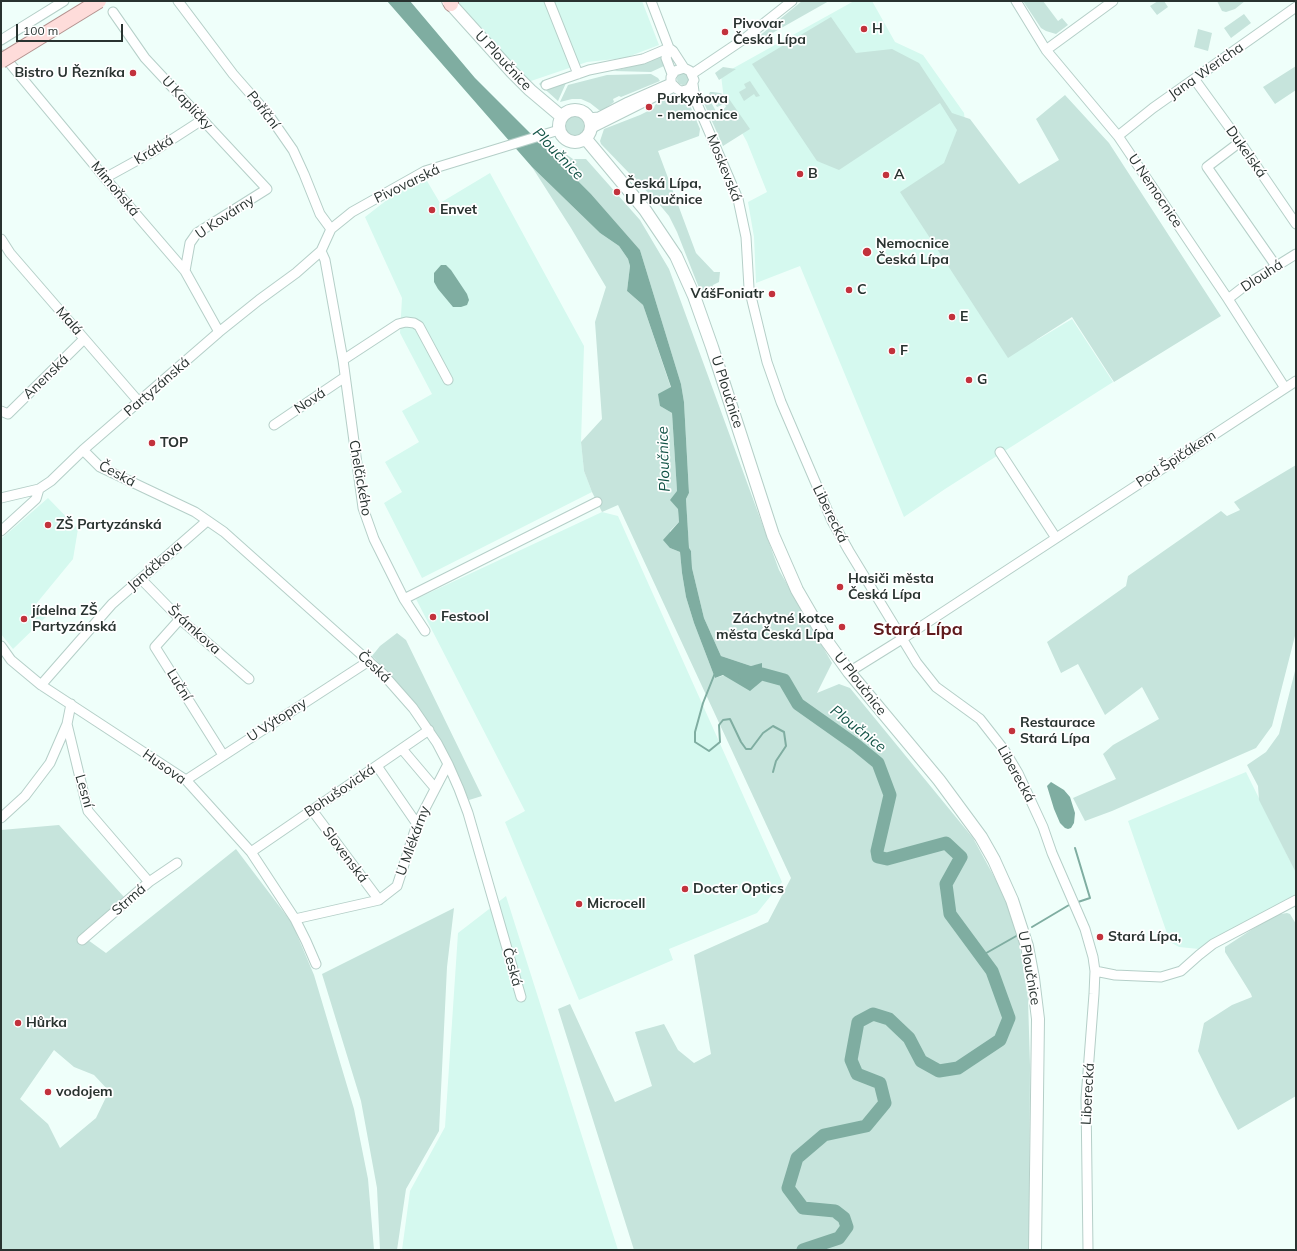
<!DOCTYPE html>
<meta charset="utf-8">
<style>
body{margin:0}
#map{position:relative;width:1297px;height:1251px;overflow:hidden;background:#effffa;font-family:Mulish,sans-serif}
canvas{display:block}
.frame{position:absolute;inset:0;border:2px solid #293330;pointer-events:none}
.scale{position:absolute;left:16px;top:24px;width:107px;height:18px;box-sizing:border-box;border:2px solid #293330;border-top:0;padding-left:5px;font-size:12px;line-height:14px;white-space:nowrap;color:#293330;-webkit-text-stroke:3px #fff;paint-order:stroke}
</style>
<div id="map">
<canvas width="1297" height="1251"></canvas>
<div class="frame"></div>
<div class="scale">100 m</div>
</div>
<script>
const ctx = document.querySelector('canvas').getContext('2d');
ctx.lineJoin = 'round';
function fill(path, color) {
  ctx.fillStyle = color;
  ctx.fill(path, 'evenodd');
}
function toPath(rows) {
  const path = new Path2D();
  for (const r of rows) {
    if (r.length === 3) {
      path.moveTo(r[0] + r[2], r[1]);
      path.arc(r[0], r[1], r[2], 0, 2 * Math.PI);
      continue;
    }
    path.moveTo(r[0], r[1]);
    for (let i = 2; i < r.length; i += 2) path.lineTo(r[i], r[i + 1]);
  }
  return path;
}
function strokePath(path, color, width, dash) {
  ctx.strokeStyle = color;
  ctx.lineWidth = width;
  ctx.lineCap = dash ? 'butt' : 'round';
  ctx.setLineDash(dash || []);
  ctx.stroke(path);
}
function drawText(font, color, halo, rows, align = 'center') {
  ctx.font = font + ' Mulish,sans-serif';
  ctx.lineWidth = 3.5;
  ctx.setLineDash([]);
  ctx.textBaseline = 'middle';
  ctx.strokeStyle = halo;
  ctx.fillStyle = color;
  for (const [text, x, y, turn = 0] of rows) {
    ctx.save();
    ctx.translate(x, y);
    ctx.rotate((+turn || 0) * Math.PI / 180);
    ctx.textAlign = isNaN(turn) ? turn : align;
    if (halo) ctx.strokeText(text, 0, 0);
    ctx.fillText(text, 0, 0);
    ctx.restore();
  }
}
fill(toPath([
 [458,1,642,1,659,45,625,58,587,62,528,82,467,14],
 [854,1,872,1,895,42,923,55,964,113,966,131,971,238,1037,340,1072,319,1113,382,945,489,904,517,800,266,756,283,754,237,748,202,767,192,747,142,724,100,721,75],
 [490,173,584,346,581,442,584,471,592,492,422,578,384,503,402,492,385,462,419,442,402,411,432,394,400,333,402,298,365,217,401,189,427,181,440,203],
 [48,498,78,529,73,559,36,604,47,616,13,649,1,634,1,539],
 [602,512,618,516,782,882,757,913,669,949,673,960,579,1000,505,822,525,811,416,599],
 [1246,772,1296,873,1296,895,1199,949,1179,947,1170,942,1128,821],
 [506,896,618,1250,402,1250,410,1191,445,1127,458,933]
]), '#d5f9ef');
fill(toPath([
 [802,1,829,1,753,44,752,42],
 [1023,1,1043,1,1058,21,1062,18,1068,25,1056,34,1046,31,1041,28],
 [1158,1,1164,1,1168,7,1157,15,1150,6],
 [1217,1,1245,1,1235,9,1226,12,1222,11],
 [1244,14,1251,23,1231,38,1224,28],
 [831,17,856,53,892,49,919,63,952,113,970,119,1019,184,1059,160,1036,119,1065,95,1109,143,1221,316,1114,382,1072,317,1008,358,900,192,944,163,957,130,940,103,839,170,817,161,752,64],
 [1198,29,1212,33,1208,51,1194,47],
 [661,55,664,66,651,72,613,71,645,63],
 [1296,66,1296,90,1275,104,1263,87],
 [723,67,736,69,719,80,715,73],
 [683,79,6],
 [651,74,658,78,660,81,621,97,619,96,613,99,614,102,603,110,599,110,590,103,581,99,572,99,560,102,568,85,607,75],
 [543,80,546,89,566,83,558,101,539,84],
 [750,81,760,96,756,97,754,94,744,101,739,92,746,88,744,84],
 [713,92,720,93,727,96,750,129,723,146,703,101,703,97,707,95,717,113,725,108,726,106,724,104,717,107,709,94,710,92],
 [668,97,689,103,700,129,699,136,658,151,696,253,714,272,720,272,719,282,713,285,712,288,701,293,677,232,669,216,659,204,601,144,600,141,604,129,640,115,654,108,655,105],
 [575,126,11],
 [547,141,573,159,586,159,640,220,669,269,779,570,832,663,817,693,839,684,850,688,973,838,997,882,1009,908,1019,942,1028,999,1030,1065,1029,1250,634,1250,558,1009,570,1004,615,1102,652,1086,635,1032,664,1024,678,1050,694,1063,711,1054,694,955,768,922,791,878,618,505,602,512,592,492,584,471,581,442,602,419,595,322,606,287,571,228,532,167,600,233,619,246,628,259,630,266,627,291,643,305,671,388,660,406,672,413,679,522,670,531,670,548,680,552,682,573,686,597,694,623,715,678,762,664,751,666,721,656,704,618,692,568,691,551,689,549,686,499,689,493,684,402,681,384,640,250,591,194,541,144],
 [1296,465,1296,632,1272,726,1256,748,1112,811,1085,821,1073,798,1116,779,1103,754,1113,745,1159,719,1142,687,1105,715,1078,664,1061,673,1047,642,1126,586,1128,576,1221,511,1227,516,1240,510,1234,502],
 [397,633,406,640,482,796,469,800,437,737,422,713,390,675,372,656,380,646],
 [1296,667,1296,873,1259,800,1258,786,1247,765,1266,752,1279,734],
 [59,825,124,897,81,935,106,953,236,849,292,923,314,975,354,1109,368,1179,374,1250,1,1250,1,830],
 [54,1050,74,1067,94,1075,109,1091,96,1118,60,1148,48,1124,20,1099],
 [454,908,447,967,439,1131,406,1189,397,1250,380,1250,377,1188,361,1101,322,974],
 [1287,913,1290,914,1296,924,1296,1096,1238,1130,1219,1094,1198,1051,1204,1023,1232,1005,1252,997,1251,994,1225,952,1225,947,1274,915]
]), '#c6e4dc');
fill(toPath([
 [387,1,410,1,475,78,591,194,640,250,681,384,684,402,689,493,686,499,689,548,691,551,692,568,704,618,721,656,751,666,762,663,762,681,750,691,723,675,715,678,694,623,686,597,682,573,680,552,670,548,663,540,679,522,678,509,670,500,677,491,672,413,660,406,658,394,671,387,643,305,627,291,630,266,628,259,619,246,600,233,532,167],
 [441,265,446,265,451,270,467,294,469,300,467,305,461,307,453,307,438,289,434,282,434,273],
 [1051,782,1064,790,1070,797,1075,813,1074,823,1071,828,1068,829,1065,828,1060,823,1054,809,1047,786]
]), '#7fada1');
strokePath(toPath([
 [715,673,703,703,695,732,695,742,709,751,720,742,719,725,723,720,730,719,741,742,746,749,751,749,763,733,773,726,784,732,786,746,776,761,773,772],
 [1075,848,1090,898,1078,902],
 [1032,927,1069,905],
 [981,956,1018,935]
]), '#7fada1', 2);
strokePath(toPath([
 [745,674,762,674,784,680,798,704,856,745,878,763,890,795,877,851,878,857,887,859,946,843,961,857,946,884,950,914,992,971,1009,1018,1000,1040,958,1068,939,1071,921,1061,909,1038,889,1019,873,1014,858,1022,851,1060,857,1074,880,1083,885,1103,866,1126,824,1135,797,1158,788,1188,803,1208,835,1211,844,1218,847,1227,839,1238,803,1250]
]), '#7fada1', 13);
const minor = toPath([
 [178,1,233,74,268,114,293,150,304,174,320,214,331,229],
 [549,1,578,74],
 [651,1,669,48],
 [1016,1,1046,50,1118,136,1228,299,1285,388],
 [113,12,145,58,267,189,197,233,190,243,185,271],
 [1,40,64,1],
 [669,48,666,58,672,74],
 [669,48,673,51,684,68],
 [1046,50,1113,1],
 [3,55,105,178,185,271,219,332],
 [692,74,744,39,792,1],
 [1195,80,1240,142,1296,224],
 [693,84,695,99,738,199,746,237,749,288,767,362,781,402,832,521,849,551,917,663,936,687,980,719,1005,751,1018,773,1043,827,1052,853,1085,929,1093,957,1095,971,1094,994,1086,1098,1088,1250],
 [546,85,589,70,643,59,669,48],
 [682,91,689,89,691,86,694,80,690,71,684,68,675,71,671,77,671,83,677,89,695,99],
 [588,118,599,117,628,102,671,83],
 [590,129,674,87],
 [1118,136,1153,108,1296,7],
 [1240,142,1207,167,1276,266],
 [105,178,154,151,202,120],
 [1,239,10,253,139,402],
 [321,251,325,260,343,360,363,508,374,539,404,599,425,631],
 [1228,299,1246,285,1296,254],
 [343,360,398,324,406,322,414,323,419,326,448,380],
 [1,411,8,414,84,339],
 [274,425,345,377],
 [83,450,100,467,195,512,224,532,383,674,413,708,437,743,448,764,459,789,468,813,521,997],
 [1000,452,1056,538],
 [1,498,39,489],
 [1,531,36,499,39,489,51,481,83,450,219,332,259,300,296,273,321,251,331,229,352,212,425,171,559,130],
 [141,579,180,619,249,679],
 [404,599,597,502],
 [180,619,155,647,223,755],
 [1,646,11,660,41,685,186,780,251,852,295,919,306,941,316,964],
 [849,672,902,639,1296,381],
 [41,685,112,604,207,521],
 [71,704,67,724,88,811,149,882],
 [402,749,435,788],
 [377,766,417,824],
 [186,780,369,661],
 [312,810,379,900],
 [1,818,25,796,50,763,67,724],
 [251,852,429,730],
 [295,919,379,900,397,886,417,824,448,764],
 [82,940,149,882,177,863],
 [1095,971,1115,975,1161,977,1181,971,1199,955,1213,944,1296,900]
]);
const secondary = toPath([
 [448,1,512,72,530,90,562,117],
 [575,126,16],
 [585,138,645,210,676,256,694,296,712,347,773,535,797,590,826,640,849,672,939,780,981,837,994,860,1012,900,1027,946,1033,978,1038,1019,1035,1250]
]);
const primary = toPath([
 [450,1,451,4]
]);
strokePath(minor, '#b5cfc8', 11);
strokePath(secondary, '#b5cfc8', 14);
strokePath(primary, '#b3928f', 16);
strokePath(minor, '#fff', 9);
strokePath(secondary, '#fff', 12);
strokePath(primary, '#fedcda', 14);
const primaryBridge = toPath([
 [1,61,99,1]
]);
strokePath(primaryBridge, '#b3928f', 16, []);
strokePath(primaryBridge, '#fedcda', 14);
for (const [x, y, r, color] of [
 [864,29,4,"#c2323c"],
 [725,32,4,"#c2323c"],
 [133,73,4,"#c2323c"],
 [649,107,4,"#c2323c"],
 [800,174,4,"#c2323c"],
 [886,175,4,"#c2323c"],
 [617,192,4,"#c2323c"],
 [432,210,4,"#c2323c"],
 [867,252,5,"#c2323c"],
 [849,290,4,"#c2323c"],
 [772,294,4,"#c2323c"],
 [952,317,4,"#c2323c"],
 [892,351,4,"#c2323c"],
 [969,380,4,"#c2323c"],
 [152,443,4,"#c2323c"],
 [48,525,4,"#c2323c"],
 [840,587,4,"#c2323c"],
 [433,617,4,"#c2323c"],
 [24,619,4,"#c2323c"],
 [842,627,4,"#c2323c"],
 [1012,731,4,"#c2323c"],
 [685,889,4,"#c2323c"],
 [579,904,4,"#c2323c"],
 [1100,937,4,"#c2323c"],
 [18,1023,4,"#c2323c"],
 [48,1092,4,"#c2323c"]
]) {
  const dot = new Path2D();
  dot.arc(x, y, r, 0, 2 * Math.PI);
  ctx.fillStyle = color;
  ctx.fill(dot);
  strokePath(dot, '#fff', 1.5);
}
drawText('bold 14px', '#293330', '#fff', [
 ["Pivovar",733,24],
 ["Česká Lípa",733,40],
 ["H",872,29],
 ["Bistro U Řezníka",125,73,"right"],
 ["Purkyňova",657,99],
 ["- nemocnice",657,115],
 ["B",808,174],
 ["A",894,175],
 ["Česká Lípa,",625,184],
 ["U Ploučnice",625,200],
 ["Envet",440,210],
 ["Nemocnice",876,244],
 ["Česká Lípa",876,260],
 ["C",857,290],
 ["VášFoniatr",764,294,"right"],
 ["E",960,317],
 ["F",900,351],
 ["G",977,380],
 ["TOP",160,443],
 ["ZŠ Partyzánská",56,525],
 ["Hasiči města",848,579],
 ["Česká Lípa",848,595],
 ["jídelna ZŠ",32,611],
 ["Partyzánská",32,627],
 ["Festool",441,617],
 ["Záchytné kotce",834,619,"right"],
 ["města Česká Lípa",834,635,"right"],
 ["Restaurace",1020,723],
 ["Stará Lípa",1020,739],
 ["Docter Optics",693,889],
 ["Microcell",587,904],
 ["Stará Lípa,",1108,937],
 ["Hůrka",26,1023],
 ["vodojem",56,1092]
], 'left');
drawText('14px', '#293330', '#fff', [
 ["U Ploučnice",503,61,47],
 ["Jana Wericha",1206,71,-35],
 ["U Kapličky",187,103,47],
 ["Poříční",263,110,52],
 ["Krátká",154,150,-31],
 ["Dukelská",1246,152,55],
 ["Moskevská",724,168,68],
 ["Pivovarská",407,184,-26],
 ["Mimoňská",115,189,50],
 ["U Nemocnice",1155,191,56],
 ["U Kovárny",225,217,-34],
 ["Dlouhá",1262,276,-33],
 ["Malá",69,321,49],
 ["Anenská",46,377,-44],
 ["Partyzánská",157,387,-41],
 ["U Ploučnice",727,392,72],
 ["Nová",310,401,-34],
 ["Pod Špičákem",1176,459,-33],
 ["Česká",117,474,28],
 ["Chelčického",360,478,80],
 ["Liberecká",830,514,64],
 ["Janáčkova",155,566,-41],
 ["Šrámkova",194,630,42],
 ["Česká",374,667,43],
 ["U Ploučnice",860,684,52],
 ["Luční",179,685,58],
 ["U Výtopny",277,720,-33],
 ["Husova",164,767,35],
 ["Liberecká",1016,774,61],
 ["Lesní",84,791,74],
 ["Bohušovická",340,791,-34],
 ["U Mlékárny",413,841,-70],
 ["Slovenská",345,855,53],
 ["Strmá",129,900,-41],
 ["Česká",512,967,74],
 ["U Ploučnice",1029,968,80],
 ["Liberecká",1088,1094,-87]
]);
drawText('italic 15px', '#125346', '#fff', [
 ["Ploučnice",558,154,46],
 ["Ploučnice",664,459,-92],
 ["Ploučnice",858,729,38]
]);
drawText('bold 18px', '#5f1a1c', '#fff', [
 ["Stará Lípa",918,630]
]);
</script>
